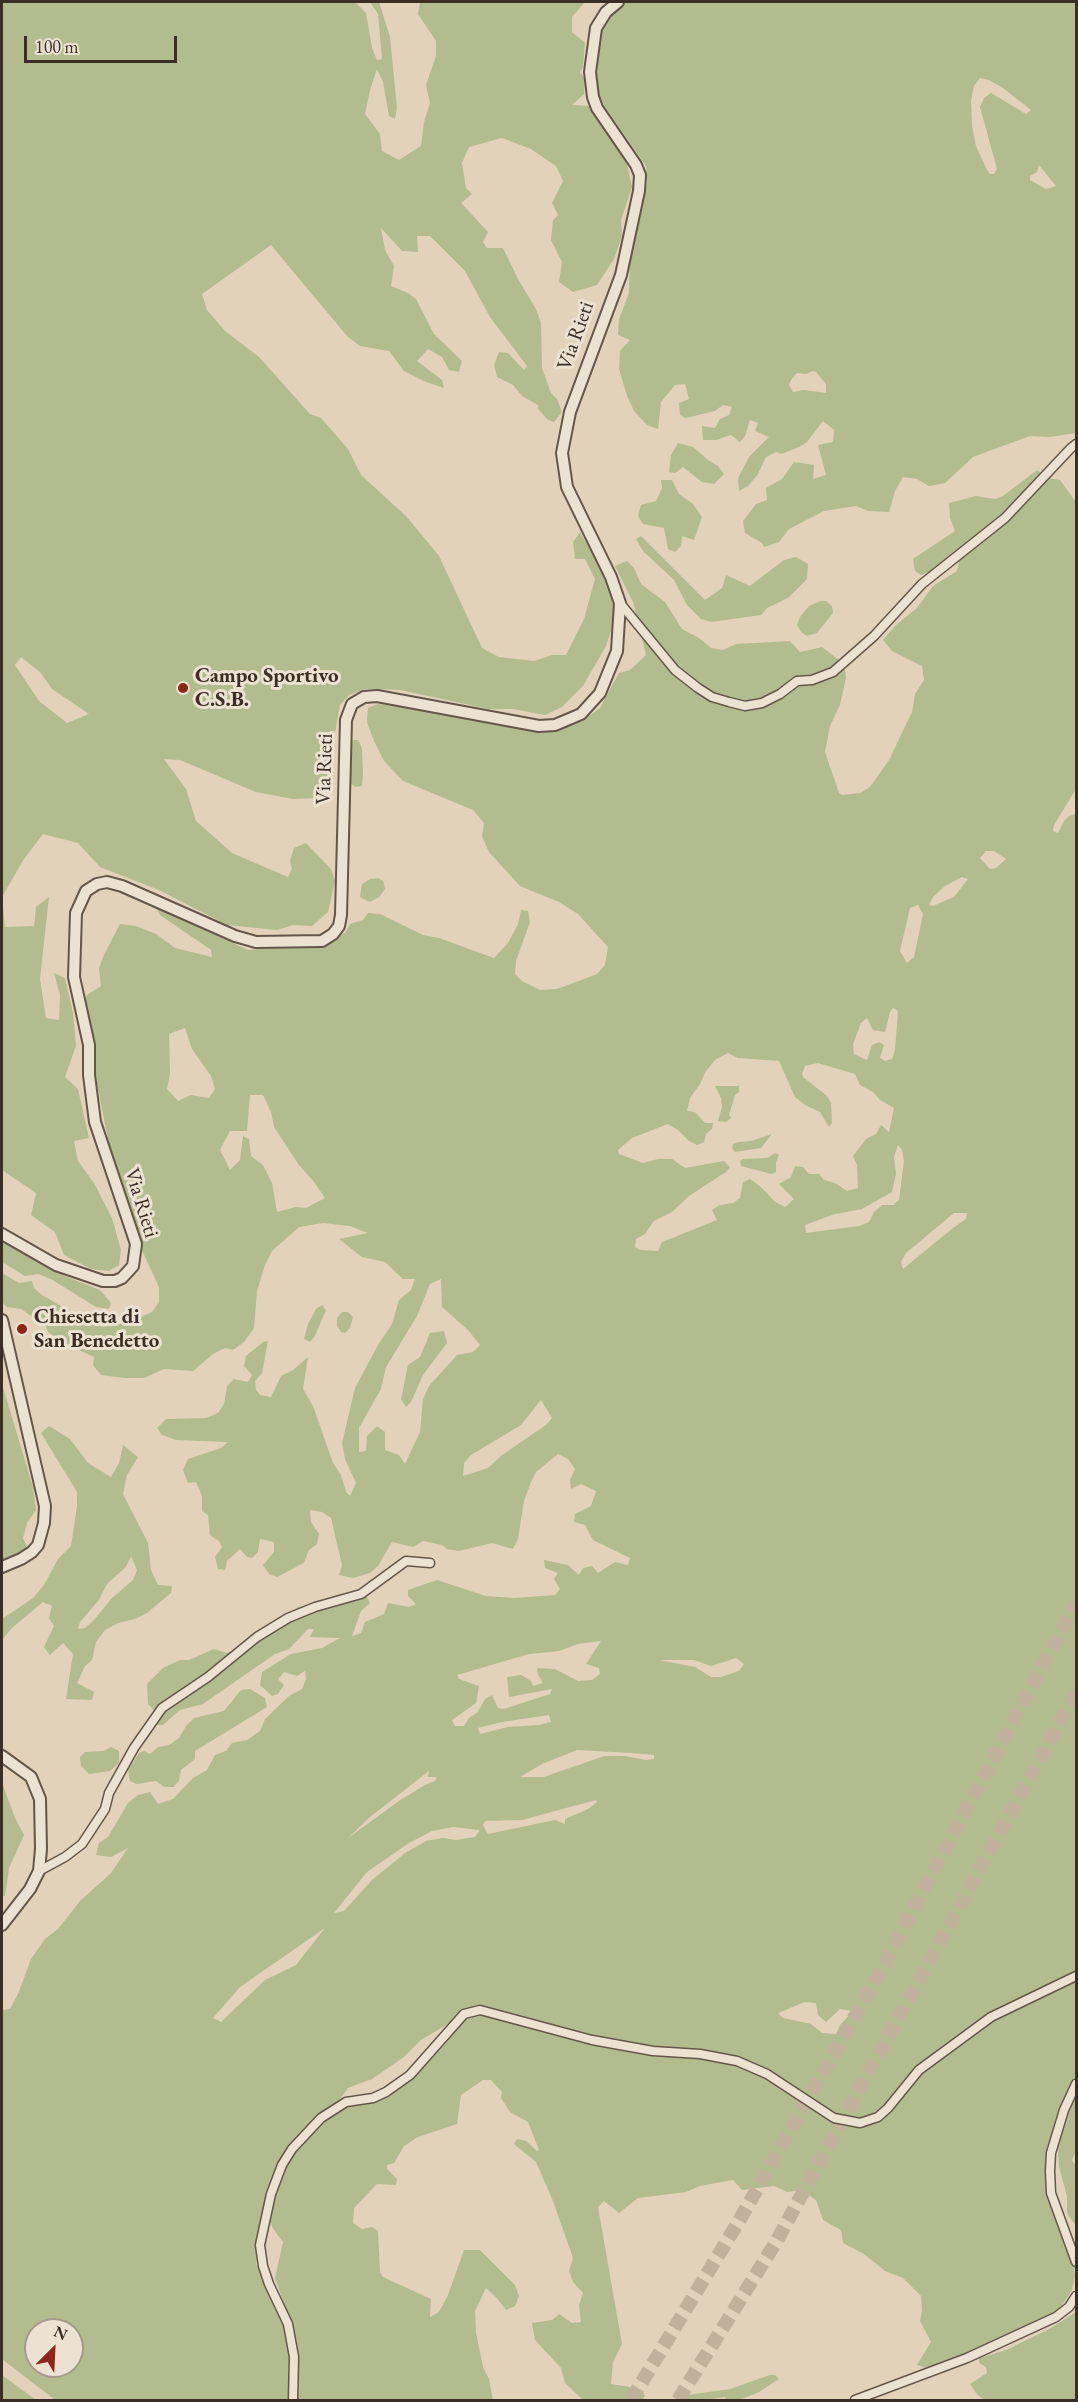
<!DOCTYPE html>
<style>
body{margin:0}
#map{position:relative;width:1078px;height:2402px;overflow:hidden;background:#e1d2b9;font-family:"EB Garamond",serif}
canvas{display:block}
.frame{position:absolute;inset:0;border:3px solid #3a2e25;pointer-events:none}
.north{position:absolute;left:24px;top:2318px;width:60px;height:60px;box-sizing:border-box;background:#ece2d2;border:2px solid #a59a8d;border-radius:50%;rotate:24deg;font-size:16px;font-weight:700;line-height:24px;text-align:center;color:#3a2e25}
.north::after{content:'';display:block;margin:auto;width:21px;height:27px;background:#8f2418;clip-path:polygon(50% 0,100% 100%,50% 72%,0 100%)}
.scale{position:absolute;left:24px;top:36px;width:153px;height:27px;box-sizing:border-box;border:3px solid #3a2e25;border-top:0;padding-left:8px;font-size:18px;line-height:21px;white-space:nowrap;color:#3a2e25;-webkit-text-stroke:4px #ece2d2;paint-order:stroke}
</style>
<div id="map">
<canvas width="1078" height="2402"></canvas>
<div class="frame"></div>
<div class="north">N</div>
<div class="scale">100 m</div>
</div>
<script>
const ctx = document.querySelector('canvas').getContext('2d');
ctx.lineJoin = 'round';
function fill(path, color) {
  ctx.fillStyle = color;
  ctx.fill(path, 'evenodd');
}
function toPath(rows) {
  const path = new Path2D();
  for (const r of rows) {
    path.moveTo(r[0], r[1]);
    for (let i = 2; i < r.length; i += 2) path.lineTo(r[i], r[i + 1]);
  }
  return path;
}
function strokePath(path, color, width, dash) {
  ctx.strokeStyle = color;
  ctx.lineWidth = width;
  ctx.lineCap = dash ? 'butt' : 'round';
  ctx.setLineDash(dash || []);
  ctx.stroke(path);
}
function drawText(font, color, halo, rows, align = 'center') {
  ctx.font = font + ' "EB Garamond",serif';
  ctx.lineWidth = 6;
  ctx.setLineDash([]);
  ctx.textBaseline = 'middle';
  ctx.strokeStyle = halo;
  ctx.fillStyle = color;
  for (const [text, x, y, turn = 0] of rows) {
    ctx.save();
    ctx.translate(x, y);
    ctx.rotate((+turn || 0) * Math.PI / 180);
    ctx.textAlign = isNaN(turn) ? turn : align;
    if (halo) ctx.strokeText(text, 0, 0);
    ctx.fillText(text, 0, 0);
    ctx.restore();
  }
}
fill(toPath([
 [2,2,355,2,366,13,372,48,377,60,382,59,378,14,370,2,379,2,390,37,397,108,395,119,389,116,383,82,377,69,370,90,365,114,380,134,382,151,399,160,421,146,424,122,430,103,426,85,436,56,436,41,418,14,420,2,436,3,436,2,585,2,572,17,572,32,585,43,583,67,580,72,585,80,584,94,572,105,590,106,626,160,632,187,621,220,622,236,614,259,597,285,573,292,559,282,562,262,551,240,553,220,558,215,552,203,563,181,556,166,531,149,502,138,469,147,462,163,466,188,472,194,461,203,488,232,483,242,487,248,503,248,519,281,536,309,541,323,542,368,551,393,557,399,562,412,554,422,548,420,538,409,538,405,522,396,513,385,497,377,494,365,499,352,508,353,524,370,527,366,490,317,465,271,430,236,417,236,418,252,402,251,381,228,385,250,394,266,391,286,408,293,416,299,434,334,462,361,459,372,449,370,442,357,428,349,417,361,442,380,444,388,426,382,404,371,389,351,360,346,347,336,271,245,202,294,207,310,225,331,259,357,310,414,321,418,348,449,361,475,406,516,439,556,482,648,499,657,534,661,552,655,566,655,584,619,595,579,585,559,575,559,573,542,580,532,610,584,615,619,606,646,583,686,562,707,545,715,513,709,488,709,400,690,365,689,349,695,340,705,323,798,293,799,256,792,180,760,164,759,186,789,196,821,232,853,288,877,292,869,290,861,294,848,306,843,331,869,335,881,328,912,312,926,293,925,277,930,227,925,159,890,100,867,78,843,43,834,24,859,2,897,5,927,34,926,36,907,49,897,40,979,46,1018,59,1020,60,995,54,973,65,978,73,1013,76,1046,65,1077,78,1089,89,1138,74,1141,78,1161,94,1183,112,1218,121,1250,119,1265,109,1271,91,1269,64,1255,55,1232,31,1215,36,1193,2,1170],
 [21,657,40,672,52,689,89,714,67,723,39,701,15,665],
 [626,2,1076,2,1076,433,1049,437,1030,436,973,457,945,483,929,486,917,479,903,477,895,491,889,512,868,511,856,506,824,511,789,529,779,542,764,547,762,543,745,533,743,521,756,504,767,500,766,488,782,479,794,462,814,465,813,479,826,475,818,445,833,442,834,430,823,421,807,442,801,446,782,454,776,452,766,457,758,474,748,486,739,491,738,478,749,457,769,437,755,431,758,423,750,420,745,436,740,442,731,435,716,440,703,440,702,426,715,428,720,419,729,415,732,407,723,405,715,411,686,418,680,415,679,403,689,399,685,384,675,385,661,402,658,429,647,425,634,411,627,396,619,369,620,351,630,340,618,335,619,319,629,293,630,257,647,183,646,166,601,101,596,80,594,58,599,32,615,9],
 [980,78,989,80,1003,88,1031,110,1026,114,991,93,984,98,980,107,997,169,994,174,990,174,987,170,976,146,972,126,971,101,974,86],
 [1039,165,1043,170,1056,186,1046,189,1030,180,1030,176,1037,172],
 [813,371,816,372,826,384,826,393,804,390,793,392,789,385,791,380,797,373,806,374],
 [678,443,693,447,708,460,718,466,724,474,714,484,702,482,683,467,675,473,669,472,671,455],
 [1037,470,1048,478,1060,480,1076,502,1076,789,1054,825,1053,831,1058,833,1064,821,1069,816,1076,814,1076,2151,1072,2160,1076,2166,1075,2201,1076,2226,1067,2213,1067,2196,1059,2167,1058,2149,1069,2103,1047,2169,1071,2254,1075,2275,1072,2290,1060,2309,1042,2321,979,2349,926,2368,917,2365,931,2342,920,2321,922,2311,921,2296,903,2278,885,2271,864,2254,843,2243,841,2230,823,2220,816,2200,800,2190,787,2192,774,2186,742,2190,733,2180,700,2186,686,2192,638,2198,619,2213,604,2201,598,2207,622,2344,613,2362,611,2384,637,2388,645,2395,643,2400,583,2400,565,2383,561,2368,535,2340,532,2323,552,2320,559,2314,572,2323,581,2322,579,2305,583,2293,573,2282,569,2271,573,2258,553,2201,536,2162,514,2144,517,2139,526,2141,537,2151,539,2150,528,2122,510,2112,501,2098,502,2092,491,2080,483,2080,461,2095,457,2124,418,2137,404,2146,394,2163,387,2165,387,2169,397,2179,396,2185,377,2184,354,2208,353,2223,362,2229,372,2227,378,2231,380,2272,383,2277,431,2299,430,2317,439,2312,448,2295,464,2250,480,2250,515,2285,519,2296,515,2306,506,2310,497,2298,486,2288,475,2311,476,2333,483,2367,489,2379,493,2400,297,2400,297,2341,275,2278,283,2242,274,2230,268,2218,260,2221,256,2264,285,2331,289,2351,288,2400,55,2400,2,2359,2,2010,10,2009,18,1994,31,1959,45,1939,58,1929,80,1901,111,1873,128,1848,111,1857,96,1855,99,1843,108,1837,128,1803,138,1795,150,1792,158,1804,173,1799,193,1778,207,1770,215,1755,226,1751,232,1743,247,1740,260,1731,265,1719,289,1696,302,1689,306,1679,305,1671,297,1676,284,1672,278,1679,284,1685,278,1694,272,1696,260,1685,262,1672,291,1654,322,1648,340,1638,310,1637,314,1629,308,1629,289,1649,275,1654,203,1704,180,1710,163,1725,157,1725,157,1713,148,1704,147,1684,163,1668,180,1660,189,1660,214,1649,227,1653,248,1644,298,1607,304,1606,343,1599,352,1594,366,1596,370,1603,361,1611,352,1636,361,1633,365,1622,384,1614,388,1603,409,1607,416,1604,408,1596,408,1590,437,1580,486,1596,514,1598,555,1595,560,1589,554,1579,558,1573,545,1568,544,1560,568,1565,579,1575,583,1568,592,1566,598,1573,615,1562,628,1565,630,1558,593,1540,585,1525,574,1522,575,1514,591,1506,596,1491,581,1484,571,1489,570,1480,575,1469,568,1459,558,1454,536,1472,531,1482,524,1501,518,1539,513,1549,492,1543,459,1551,447,1549,442,1545,423,1541,413,1547,392,1542,378,1566,370,1573,353,1578,339,1575,342,1565,331,1518,322,1512,310,1510,311,1522,319,1534,317,1544,309,1550,304,1563,277,1577,269,1574,263,1565,274,1552,274,1542,260,1539,258,1552,252,1558,247,1557,240,1549,227,1561,225,1570,218,1569,215,1557,222,1547,219,1541,210,1535,208,1515,202,1511,202,1497,200,1491,196,1482,188,1483,183,1470,188,1459,221,1448,228,1442,176,1440,162,1435,157,1428,166,1419,206,1418,218,1413,224,1404,227,1386,234,1379,248,1382,252,1375,244,1366,246,1356,263,1342,268,1341,262,1373,255,1381,256,1390,260,1395,271,1397,281,1376,293,1370,308,1357,303,1389,313,1406,333,1463,341,1475,346,1492,350,1496,356,1483,345,1459,342,1443,355,1388,378,1345,392,1324,399,1300,411,1290,415,1279,403,1279,385,1262,362,1257,339,1239,368,1233,350,1226,323,1223,299,1227,272,1251,265,1265,257,1291,254,1328,244,1342,233,1350,225,1348,213,1354,193,1371,164,1369,144,1378,125,1378,101,1375,93,1365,94,1357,66,1344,48,1332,46,1326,21,1309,7,1307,2,1302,2,1273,19,1283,32,1281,34,1288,42,1295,85,1320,103,1327,130,1322,152,1312,159,1302,159,1287,140,1246,113,1164,82,1009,87,995,101,986,99,968,103,957,120,924,136,926,156,934,175,948,212,957,211,950,160,915,156,907,248,950,309,945,322,947,346,932,350,924,363,920,368,913,380,914,423,935,439,938,494,958,508,943,518,924,521,910,528,911,530,922,516,961,515,974,522,981,540,990,557,989,597,974,605,965,608,947,578,914,559,902,520,886,489,852,482,836,484,823,473,810,403,781,384,761,374,741,367,722,368,708,378,704,410,708,539,730,554,731,581,722,600,708,619,673,630,670,646,655,633,602,615,566,627,561,634,568,641,584,665,602,682,629,699,638,711,648,723,650,736,644,790,641,800,652,822,647,844,664,846,678,840,705,830,726,825,752,839,793,842,795,860,793,870,787,889,760,912,712,915,694,924,680,922,666,892,651,883,640,896,625,917,608,933,586,957,571,959,562,921,575,915,571,913,559,955,531,950,518,949,503,976,496,995,499,1003,496],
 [986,851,994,851,1006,859,996,868,990,869,980,858],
 [962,877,968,879,954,897,933,906,929,905,933,897,945,886],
 [918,905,923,914,914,957,907,963,900,951,910,908],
 [893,1008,898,1011,895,1050,892,1059,885,1061,880,1058,884,1045,879,1042,872,1045,867,1060,854,1054,853,1044,861,1023,867,1018,873,1030,885,1032,890,1012],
 [185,1028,192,1049,211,1076,215,1089,209,1098,191,1095,178,1101,167,1089,170,1074,169,1034],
 [728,1053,738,1058,779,1061,795,1097,805,1105,820,1112,829,1127,832,1123,831,1103,827,1096,803,1077,802,1074,805,1066,818,1063,855,1074,860,1085,873,1092,880,1100,894,1108,889,1132,881,1125,876,1134,866,1139,853,1156,857,1165,858,1188,847,1191,835,1183,824,1180,819,1174,809,1174,803,1167,795,1166,791,1177,779,1184,794,1199,785,1207,774,1201,762,1188,750,1179,743,1182,740,1198,733,1203,720,1205,712,1210,717,1220,662,1242,658,1251,640,1250,635,1247,636,1239,645,1234,654,1221,672,1212,689,1196,726,1172,730,1167,724,1161,685,1168,672,1159,658,1159,643,1163,619,1154,618,1150,632,1138,668,1124,678,1130,689,1141,697,1145,704,1142,706,1134,712,1129,713,1123,705,1123,695,1112,687,1111,690,1098,700,1084,706,1071,715,1060],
 [250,1095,263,1095,271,1112,274,1127,299,1165,314,1182,325,1198,306,1208,296,1207,277,1212,272,1183,263,1165,251,1156,249,1139,243,1136,240,1160,230,1170,220,1150,230,1131,247,1131],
 [898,1145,902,1150,904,1161,899,1200,893,1205,882,1205,874,1212,869,1222,859,1226,806,1233,805,1225,835,1214,862,1209,892,1192,896,1174,894,1157],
 [954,1213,967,1213,966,1219,953,1228,903,1269,901,1262,906,1253],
 [441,1279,442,1307,468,1330,480,1345,473,1352,457,1355,429,1386,423,1399,420,1432,405,1464,399,1455,385,1450,385,1432,377,1426,367,1436,366,1451,359,1452,359,1428,381,1389,386,1367,417,1316,430,1284],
 [541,1400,552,1418,546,1425,502,1455,488,1468,463,1476,464,1463,471,1455,521,1425],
 [601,1641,586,1664,599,1668,600,1674,592,1680,578,1681,555,1669,537,1668,538,1675,543,1683,533,1686,531,1681,521,1675,507,1677,509,1697,552,1689,550,1694,504,1709,498,1708,492,1695,485,1699,478,1712,469,1718,464,1726,455,1726,452,1720,476,1703,479,1686,459,1679,457,1675,529,1654,559,1651,578,1644],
 [736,1658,744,1664,739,1671,721,1677,711,1677,695,1667,659,1660,694,1660,711,1666],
 [549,1715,551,1722,539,1725,508,1727,480,1734,478,1728,502,1722],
 [577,1750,631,1753,654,1755,654,1759,646,1760,625,1756,604,1756,544,1777,520,1777,542,1764],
 [429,1771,428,1777,437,1777,435,1781,425,1785,399,1801,348,1838,370,1817],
 [596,1800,597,1802,588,1809,565,1819,565,1824,555,1820,488,1834,483,1825,485,1821,522,1820],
 [453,1827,480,1830,475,1837,456,1840,443,1838,426,1841,405,1853,372,1880,344,1911,334,1913,367,1872,409,1843,432,1831],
 [325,1928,296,1965,265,1980,221,2022,213,2018,240,1987],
 [805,2002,816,2003,818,2015,826,2022,840,2009,853,2011,840,2025,836,2034,822,2033,811,2024,783,2018,778,2013],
 [448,2024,450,2031,447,2042,412,2080,382,2099,346,2105,340,2099,348,2088,372,2079,404,2057,421,2040],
 [36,2330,72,2330,72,2366,36,2366],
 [661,480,672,480,679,494,693,504,702,517,694,540,682,536,681,546,675,552,668,549,664,528,643,524,638,516,641,505,656,501,662,488],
 [641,536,705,600,722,588,726,575,750,586,784,560,796,557,808,564,807,579,788,598,767,608,761,615,711,622,701,619,687,605,674,580,643,551,636,539],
 [821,601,826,601,832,606,833,613,817,633,807,636,801,632,797,625,800,617,809,606],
 [353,740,358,740,362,748,363,775,362,786,355,787,348,781,350,747],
 [378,878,383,881,385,889,379,897,370,902,360,897,362,884,370,879],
 [715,1086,739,1086,739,1092,735,1095,729,1115,731,1118,726,1122,718,1121,722,1107,721,1098],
 [772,1134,761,1148,735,1152,732,1148,733,1144,739,1142,751,1141],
 [775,1153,779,1155,776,1162,776,1172,772,1174,741,1166,740,1161,743,1159,767,1158],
 [2,1242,67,1277,100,1290,111,1303,109,1309,96,1307,51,1279,38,1274,25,1276,2,1262],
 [322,1305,326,1310,315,1336,310,1342,304,1339,308,1324,316,1309],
 [342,1312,348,1312,353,1317,350,1328,345,1333,341,1332,337,1326,337,1318],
 [444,1331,447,1343,423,1375,411,1402,406,1407,401,1399,408,1365,420,1357,430,1333],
 [2,1384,33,1487,36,1510,27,1523,23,1538,28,1548,2,1561],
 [49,1426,70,1439,88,1463,111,1477,119,1463,123,1445,138,1457,127,1475,123,1494,148,1543,151,1570,158,1585,172,1586,171,1593,147,1613,135,1619,118,1623,105,1630,96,1642,92,1660,85,1666,77,1683,94,1692,92,1700,66,1699,73,1654,63,1643,50,1655,44,1647,54,1626,49,1618,52,1606,43,1602,12,1628,2,1640,2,1619,33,1598,44,1585,58,1559,71,1546,77,1506,77,1492,41,1433],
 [131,1556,137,1570,133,1580,111,1599,94,1620,85,1628,78,1629,80,1622,99,1600,107,1584,126,1567],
 [250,1689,265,1698,267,1707,195,1751,195,1759,181,1770,179,1781,173,1787,164,1787,156,1781,137,1784,130,1781,128,1770,139,1753,144,1751,150,1754,158,1747,169,1745,179,1738,186,1726,194,1718,224,1711,241,1690],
 [111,1747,119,1751,119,1763,110,1771,89,1774,81,1766,80,1757,85,1752,104,1751],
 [2,1783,16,1820,24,1835,9,1868,5,1896,2,1896],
 [1076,2312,1076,2400,984,2400,976,2393,970,2384,987,2373,986,2367,979,2363,979,2358,1006,2350,1051,2328],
 [2,2375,36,2400,2,2400],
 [770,2375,775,2375,779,2379,759,2392,739,2400,726,2400,725,2397,705,2400,674,2400,681,2396,730,2389]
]), '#b3bc8f');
strokePath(toPath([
 [631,2400,739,2221,878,1976,1076,1603],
 [678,2400,776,2242,1076,1693]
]), '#c0b19b', 14, [14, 7]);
const minor = toPath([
 [620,603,675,670,698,688,712,697,729,702,745,706,762,703,780,694,797,681,812,680,833,672,874,636,922,584,1005,518,1071,448,1076,444],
 [39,1871,65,1857,82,1844,105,1809,109,1793,134,1748,162,1708,208,1677,257,1637,288,1618,315,1607,361,1594,406,1561,430,1563],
 [1076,2084,1064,2110,1051,2153,1050,2171,1051,2193,1076,2262],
 [293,2400,294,2357,288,2324,269,2284,263,2266,260,2245,271,2194,282,2165,292,2149,321,2118,346,2102,373,2098,386,2092,410,2075,464,2014,480,2010,592,2040,653,2051,700,2054,737,2061,767,2074,834,2118,860,2123,878,2117,888,2108,919,2070,991,2017,1076,1976],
 [855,2400,967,2358,1056,2317,1069,2307,1076,2296]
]);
const tertiary = toPath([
 [2,1234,56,1265,103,1281,115,1281,122,1278,133,1266,136,1244,95,1122,89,1075,89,1045,74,977,76,913,86,891,97,884,107,882,122,886,235,936,256,942,322,941,333,934,339,926,341,915,346,720,352,704,364,697,377,696,539,726,555,725,581,714,600,693,617,651,620,603,611,577,567,487,562,453,570,412,621,275,639,191,640,175,636,165,597,108,593,97,590,72,596,28,606,12,618,2],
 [2,1320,45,1506,44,1523,38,1545,32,1552,21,1559,2,1567],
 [2,1756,31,1777,40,1799,41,1849,39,1871,30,1889,2,1925]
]);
strokePath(minor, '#64574a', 11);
strokePath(tertiary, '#64574a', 14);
strokePath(minor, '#ece2d2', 8);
strokePath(tertiary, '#ece2d2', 10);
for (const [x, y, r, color] of [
 [183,688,6,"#8f2418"],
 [22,1329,6,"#8f2418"]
]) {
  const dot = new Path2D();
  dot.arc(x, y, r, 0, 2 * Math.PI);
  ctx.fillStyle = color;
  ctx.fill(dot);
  strokePath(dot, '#ece2d2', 2);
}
drawText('21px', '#3a2e25', '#ece2d2', [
 ["Via Rieti",576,336,-70],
 ["Via Rieti",325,769,-88],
 ["Via Rieti",141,1203,73]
]);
drawText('bold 21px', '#3a2e25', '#ece2d2', [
 ["Campo Sportivo",195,676],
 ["C.S.B.",195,700],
 ["Chiesetta di",34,1317],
 ["San Benedetto",34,1341]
], 'left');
</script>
